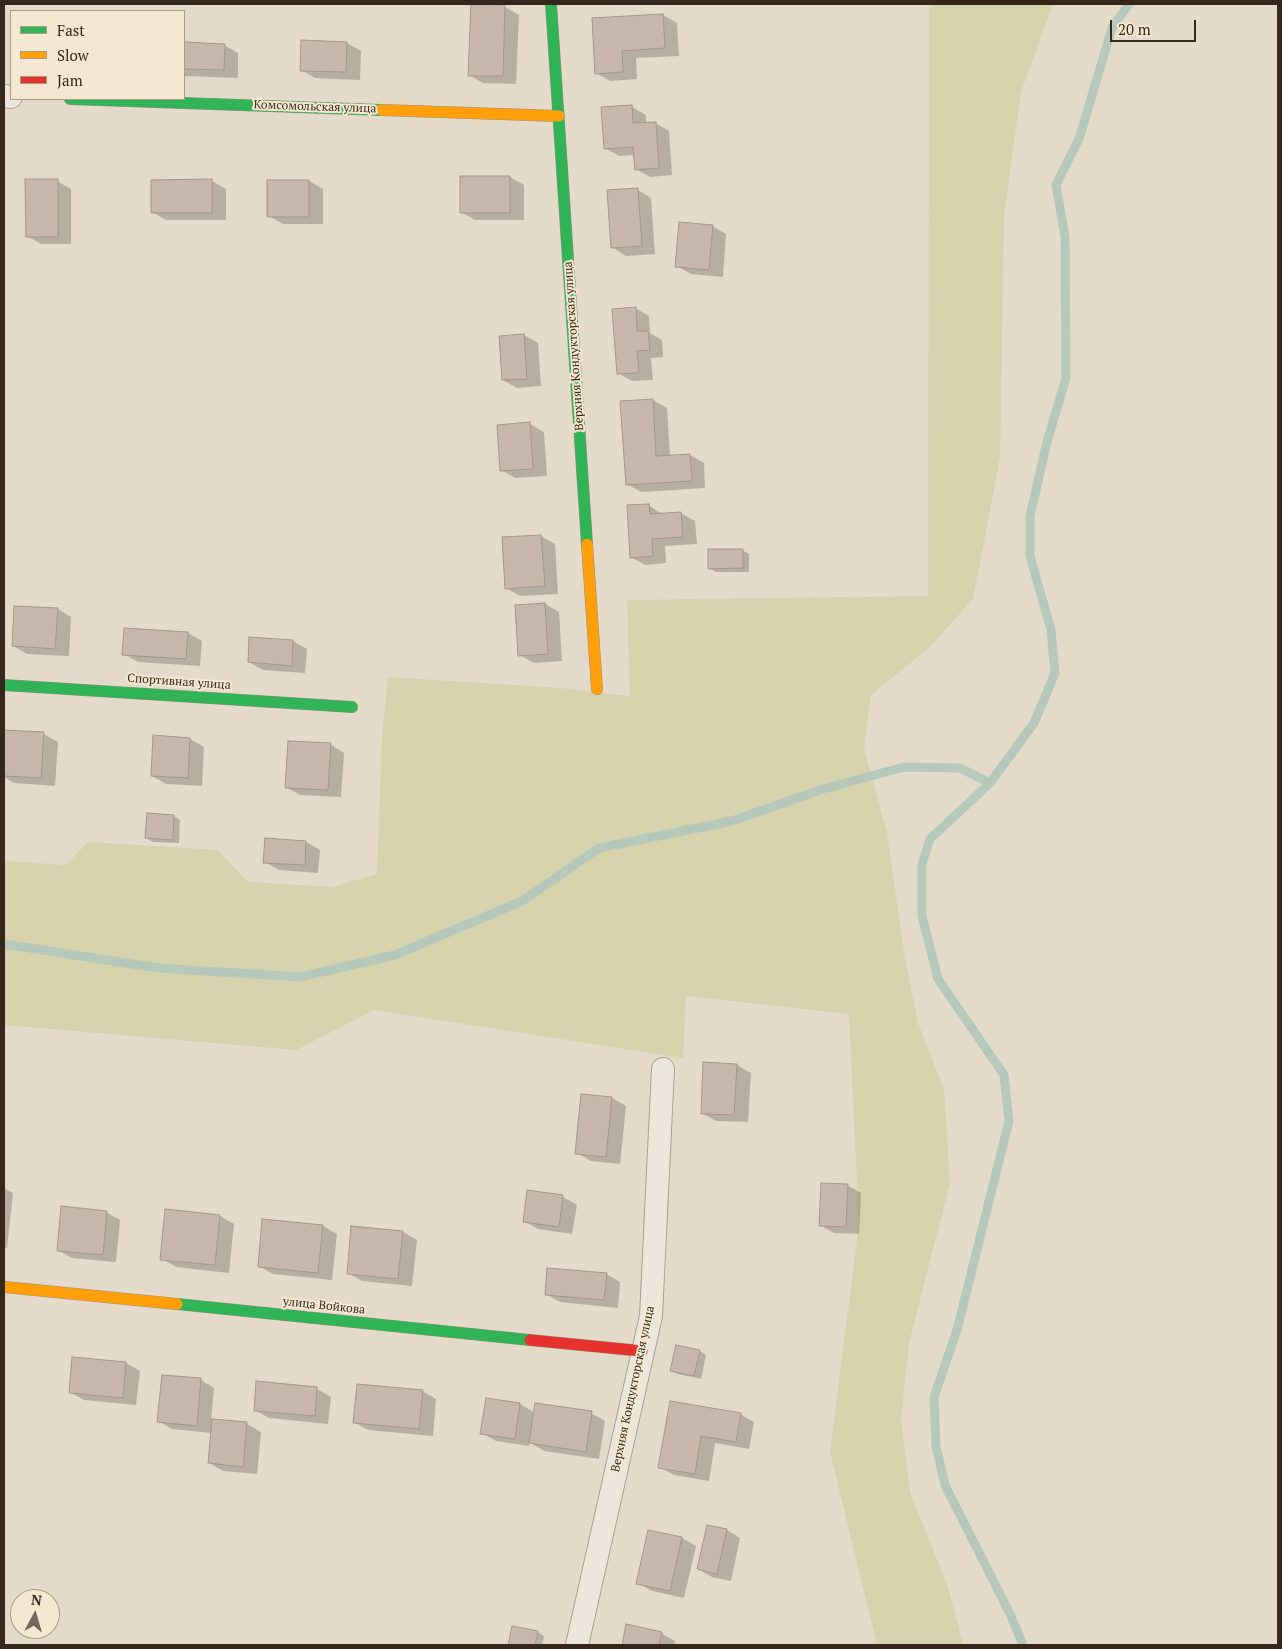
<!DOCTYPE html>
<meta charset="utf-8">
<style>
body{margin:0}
#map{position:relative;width:1282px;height:1649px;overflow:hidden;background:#e4daca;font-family:"PT Serif",serif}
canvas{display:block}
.frame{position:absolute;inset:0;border:5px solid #36271d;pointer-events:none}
.legend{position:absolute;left:10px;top:10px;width:175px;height:90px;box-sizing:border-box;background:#f5e8d0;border:1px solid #a99b88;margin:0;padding:6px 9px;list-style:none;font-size:15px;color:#36271d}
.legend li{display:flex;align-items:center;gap:10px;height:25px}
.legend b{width:25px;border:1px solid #a99b88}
.north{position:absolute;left:10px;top:1589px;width:50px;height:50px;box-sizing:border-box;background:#f5e8d0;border:1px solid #a99b88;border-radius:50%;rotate:6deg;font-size:14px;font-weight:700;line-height:20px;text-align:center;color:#36271d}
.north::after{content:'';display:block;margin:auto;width:18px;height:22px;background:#73665a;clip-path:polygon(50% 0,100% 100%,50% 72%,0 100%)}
.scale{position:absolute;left:1110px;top:20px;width:86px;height:22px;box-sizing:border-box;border:2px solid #36271d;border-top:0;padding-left:6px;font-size:15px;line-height:18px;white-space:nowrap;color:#36271d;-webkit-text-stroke:4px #f5e8d0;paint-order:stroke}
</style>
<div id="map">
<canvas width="1282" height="1649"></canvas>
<div class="frame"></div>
<ul class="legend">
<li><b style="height:6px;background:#30b455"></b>Fast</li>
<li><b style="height:6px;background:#ff9f0a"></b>Slow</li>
<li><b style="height:6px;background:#e5322d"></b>Jam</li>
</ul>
<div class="north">N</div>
<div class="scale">20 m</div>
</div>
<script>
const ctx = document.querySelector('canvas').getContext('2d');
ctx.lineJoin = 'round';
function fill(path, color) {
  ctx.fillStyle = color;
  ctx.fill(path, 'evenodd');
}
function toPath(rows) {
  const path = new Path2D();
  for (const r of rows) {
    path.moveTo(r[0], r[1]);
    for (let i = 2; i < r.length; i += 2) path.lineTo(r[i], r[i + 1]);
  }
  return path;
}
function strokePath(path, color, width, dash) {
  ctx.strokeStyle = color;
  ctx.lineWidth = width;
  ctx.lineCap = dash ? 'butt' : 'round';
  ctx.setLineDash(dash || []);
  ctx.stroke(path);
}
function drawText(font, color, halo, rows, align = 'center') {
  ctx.font = font + ' "PT Serif",serif';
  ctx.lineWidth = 4;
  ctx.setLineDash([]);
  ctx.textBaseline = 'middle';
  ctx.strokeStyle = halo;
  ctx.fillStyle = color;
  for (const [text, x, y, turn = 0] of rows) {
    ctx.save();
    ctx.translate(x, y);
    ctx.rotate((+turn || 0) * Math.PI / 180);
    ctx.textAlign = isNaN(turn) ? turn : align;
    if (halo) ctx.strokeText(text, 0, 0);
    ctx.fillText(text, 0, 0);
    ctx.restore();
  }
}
fill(toPath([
 [929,4,1053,4,1021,92,1004,215,1000,458,973,599,929,648,871,695,864,748,887,833,905,959,918,1023,944,1089,950,1183,909,1343,901,1420,910,1492,947,1584,963,1644,877,1645,830,1452,859,1225,849,1014,686,996,683,1058,374,1010,296,1050,4,1025,4,861,66,865,88,842,218,850,248,882,332,887,377,874,382,738,388,677,560,688,630,696,627,600,928,596]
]), '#d5d2ac');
fill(toPath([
 [505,7,519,15,516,84,483,83,469,75],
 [663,15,677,23,679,56,636,58,637,79,610,81,596,73],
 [184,43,224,45,238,53,238,78,184,76],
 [347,43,361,51,360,80,315,78,301,70],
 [632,107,646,115,646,124,655,123,669,131,672,175,650,177,636,169,635,155,619,156,605,148],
 [510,177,524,185,524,220,475,220,461,212],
 [57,181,71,189,71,244,41,244,27,236],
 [212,181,226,189,226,220,166,220,152,212],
 [309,181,323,189,323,224,283,224,269,216],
 [638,190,651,198,655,254,626,256,612,247],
 [712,226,726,234,723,277,691,274,677,266],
 [635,308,649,316,650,333,662,340,663,357,651,358,653,380,632,381,618,373],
 [524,335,538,343,541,386,517,388,503,380,500,337],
 [653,400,667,408,670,456,690,455,704,463,705,488,641,492,627,484],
 [530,424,544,432,547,476,515,478,501,470],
 [648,505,662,514,681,513,695,521,697,544,665,546,666,563,645,565,631,557],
 [541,536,555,544,558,594,520,596,506,588],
 [742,550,749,554,749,572,716,572,709,568],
 [545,604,559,612,562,661,534,663,520,655],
 [58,609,71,617,69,656,27,654,13,646],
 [188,633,202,641,200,666,138,662,124,654],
 [293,641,307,649,305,673,263,670,249,662],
 [4,731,44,734,58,742,55,786,14,783,4,777],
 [154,737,190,739,204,747,202,786,166,784,152,776],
 [330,744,344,753,341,797,300,795,286,787],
 [174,816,180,820,179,843,153,842,146,838],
 [306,842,320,850,318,873,279,870,265,862],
 [737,1065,751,1073,748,1122,716,1121,702,1113],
 [612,1098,626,1106,620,1164,591,1161,577,1153],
 [847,1185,861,1193,859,1234,834,1233,820,1225],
 [4,1188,13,1193,7,1248,4,1247],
 [528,1192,563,1197,577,1205,572,1234,538,1229,524,1221],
 [166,1211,220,1216,234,1224,229,1273,176,1267,162,1259],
 [106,1212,120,1220,116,1262,72,1258,58,1250],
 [323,1226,337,1234,332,1280,273,1274,259,1266],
 [403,1232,417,1240,412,1286,362,1281,348,1273],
 [606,1274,620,1282,618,1308,560,1302,546,1294],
 [700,1351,706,1355,701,1379,678,1374,671,1370],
 [126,1363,140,1371,136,1405,84,1400,70,1392],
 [201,1380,214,1388,211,1420,247,1424,261,1432,257,1474,223,1471,209,1463,212,1433,172,1429,158,1421],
 [258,1383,317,1389,331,1397,328,1424,269,1418,255,1410],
 [422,1391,436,1399,433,1436,368,1430,354,1422],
 [671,1402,740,1414,754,1422,749,1449,715,1443,709,1481,674,1475,660,1467],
 [520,1404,535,1413,591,1413,605,1421,599,1459,544,1451,529,1442,529,1446,496,1441,482,1433],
 [727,1530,740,1538,731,1581,712,1577,698,1569],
 [649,1531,682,1538,696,1546,684,1598,652,1591,638,1583],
 [627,1626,661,1633,675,1641,674,1645,623,1645],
 [513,1627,538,1632,544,1636,542,1645,510,1645]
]), '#0003');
strokePath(toPath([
 [4,944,158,968,300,977,395,955,522,901,599,848,732,821,823,789,904,767,960,768,990,783],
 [1023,1645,1011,1616,945,1485,936,1446,934,1397,957,1330,1009,1121,1004,1075,938,979,922,916,922,864,930,839,990,783,1034,723,1055,673,1051,630,1030,556,1030,516,1047,442,1066,378,1065,237,1056,185,1079,139,1112,28,1129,4]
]), '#b6c8bb', 9);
const building = toPath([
 [471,4,505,5,503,76,468,76,471,4],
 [663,14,665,48,622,51,623,72,595,74,592,18,663,14],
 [301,40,347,42,346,72,300,71,301,40],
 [184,42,225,44,224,70,184,69,184,42],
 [632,105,633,123,656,122,659,168,635,170,633,147,604,149,601,107,632,105],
 [460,176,510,176,510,213,460,213,460,176],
 [25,179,58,179,58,237,26,237,25,179],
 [212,179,212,213,151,213,151,180,212,179],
 [267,180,309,180,309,217,267,217,267,180],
 [638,188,642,246,611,248,607,190,638,188],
 [679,222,713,225,709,270,675,267,679,222],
 [636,307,637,331,648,331,650,350,637,351,639,373,617,374,612,309,636,307],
 [524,334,527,379,502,380,499,336,524,334],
 [653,399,656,456,690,454,692,481,626,485,620,401,653,399],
 [530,422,533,469,500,471,497,425,530,422],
 [649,504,650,514,681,512,683,537,652,539,653,556,630,558,627,505,649,504],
 [541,535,545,586,505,589,502,537,541,535],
 [708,549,743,549,743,568,708,569,708,549],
 [545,603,548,654,518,656,515,605,545,603],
 [14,606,58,608,55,649,12,646,14,606],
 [124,628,188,632,186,659,122,655,124,628],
 [249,637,293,640,292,666,248,662,249,637],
 [4,730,44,732,41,778,4,776,4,730],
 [153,735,190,738,188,778,151,776,153,735],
 [288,741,331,743,328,790,285,788,288,741],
 [147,813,174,815,173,840,145,838,147,813],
 [265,838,306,841,305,865,263,863,265,838],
 [703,1062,737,1064,734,1115,701,1114,703,1062],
 [581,1094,612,1097,606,1157,575,1154,581,1094],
 [821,1183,848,1184,846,1227,819,1226,821,1183],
 [527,1190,563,1195,559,1227,523,1222,527,1190],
 [61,1206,107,1211,103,1255,57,1251,61,1206],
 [165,1209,220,1215,215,1265,160,1260,165,1209],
 [262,1219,323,1225,318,1273,258,1267,262,1219],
 [351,1226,403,1231,398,1279,347,1274,351,1226],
 [547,1268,607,1273,604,1300,545,1295,547,1268],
 [676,1345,700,1350,694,1376,670,1371,676,1345],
 [72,1357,126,1362,123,1398,69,1393,72,1357],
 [162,1375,201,1378,197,1426,157,1422,162,1375],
 [256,1381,317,1387,315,1416,254,1411,256,1381],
 [357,1384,423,1390,419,1429,353,1423,357,1384],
 [486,1398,520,1403,515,1439,480,1434,486,1398],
 [670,1401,741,1413,736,1442,701,1436,695,1474,658,1468,670,1401],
 [535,1403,592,1411,586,1452,529,1443,535,1403],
 [212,1419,247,1422,243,1467,208,1463,212,1419],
 [707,1525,727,1529,717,1574,697,1569,707,1525],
 [648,1530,682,1537,670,1591,636,1584,648,1530],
 [626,1624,662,1632,659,1645,622,1645,626,1624],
 [512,1626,538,1631,535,1645,508,1645,512,1626]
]);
fill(building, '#c7b8ab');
strokePath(building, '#a4968a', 1);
const street = toPath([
 [4,96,11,97],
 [577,1645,651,1316,663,1069]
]);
const fast = toPath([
 [551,4,587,544],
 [70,99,381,110],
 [4,685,352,707],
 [177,1304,530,1340]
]);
const slow = toPath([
 [381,110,559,116],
 [587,544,597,689],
 [4,1287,177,1304]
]);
const jam = toPath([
 [530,1340,642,1351]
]);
strokePath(street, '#a99f94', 24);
strokePath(fast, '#988f84', 12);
strokePath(slow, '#988f84', 12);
strokePath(jam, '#988f84', 12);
strokePath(street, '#ece6dc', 22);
strokePath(fast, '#30b455', 11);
strokePath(slow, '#ff9f0a', 11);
strokePath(jam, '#e5322d', 11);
drawText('12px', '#36271d', '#f5e8d0', [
 ["Комсомольская улица",315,107,2],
 ["Верхняя Кондукторская улица",574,346,-94],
 ["Спортивная улица",179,682,4],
 ["улица Войкова",324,1306,6],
 ["Верхняя Кондукторская улица",633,1389,-78]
]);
</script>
